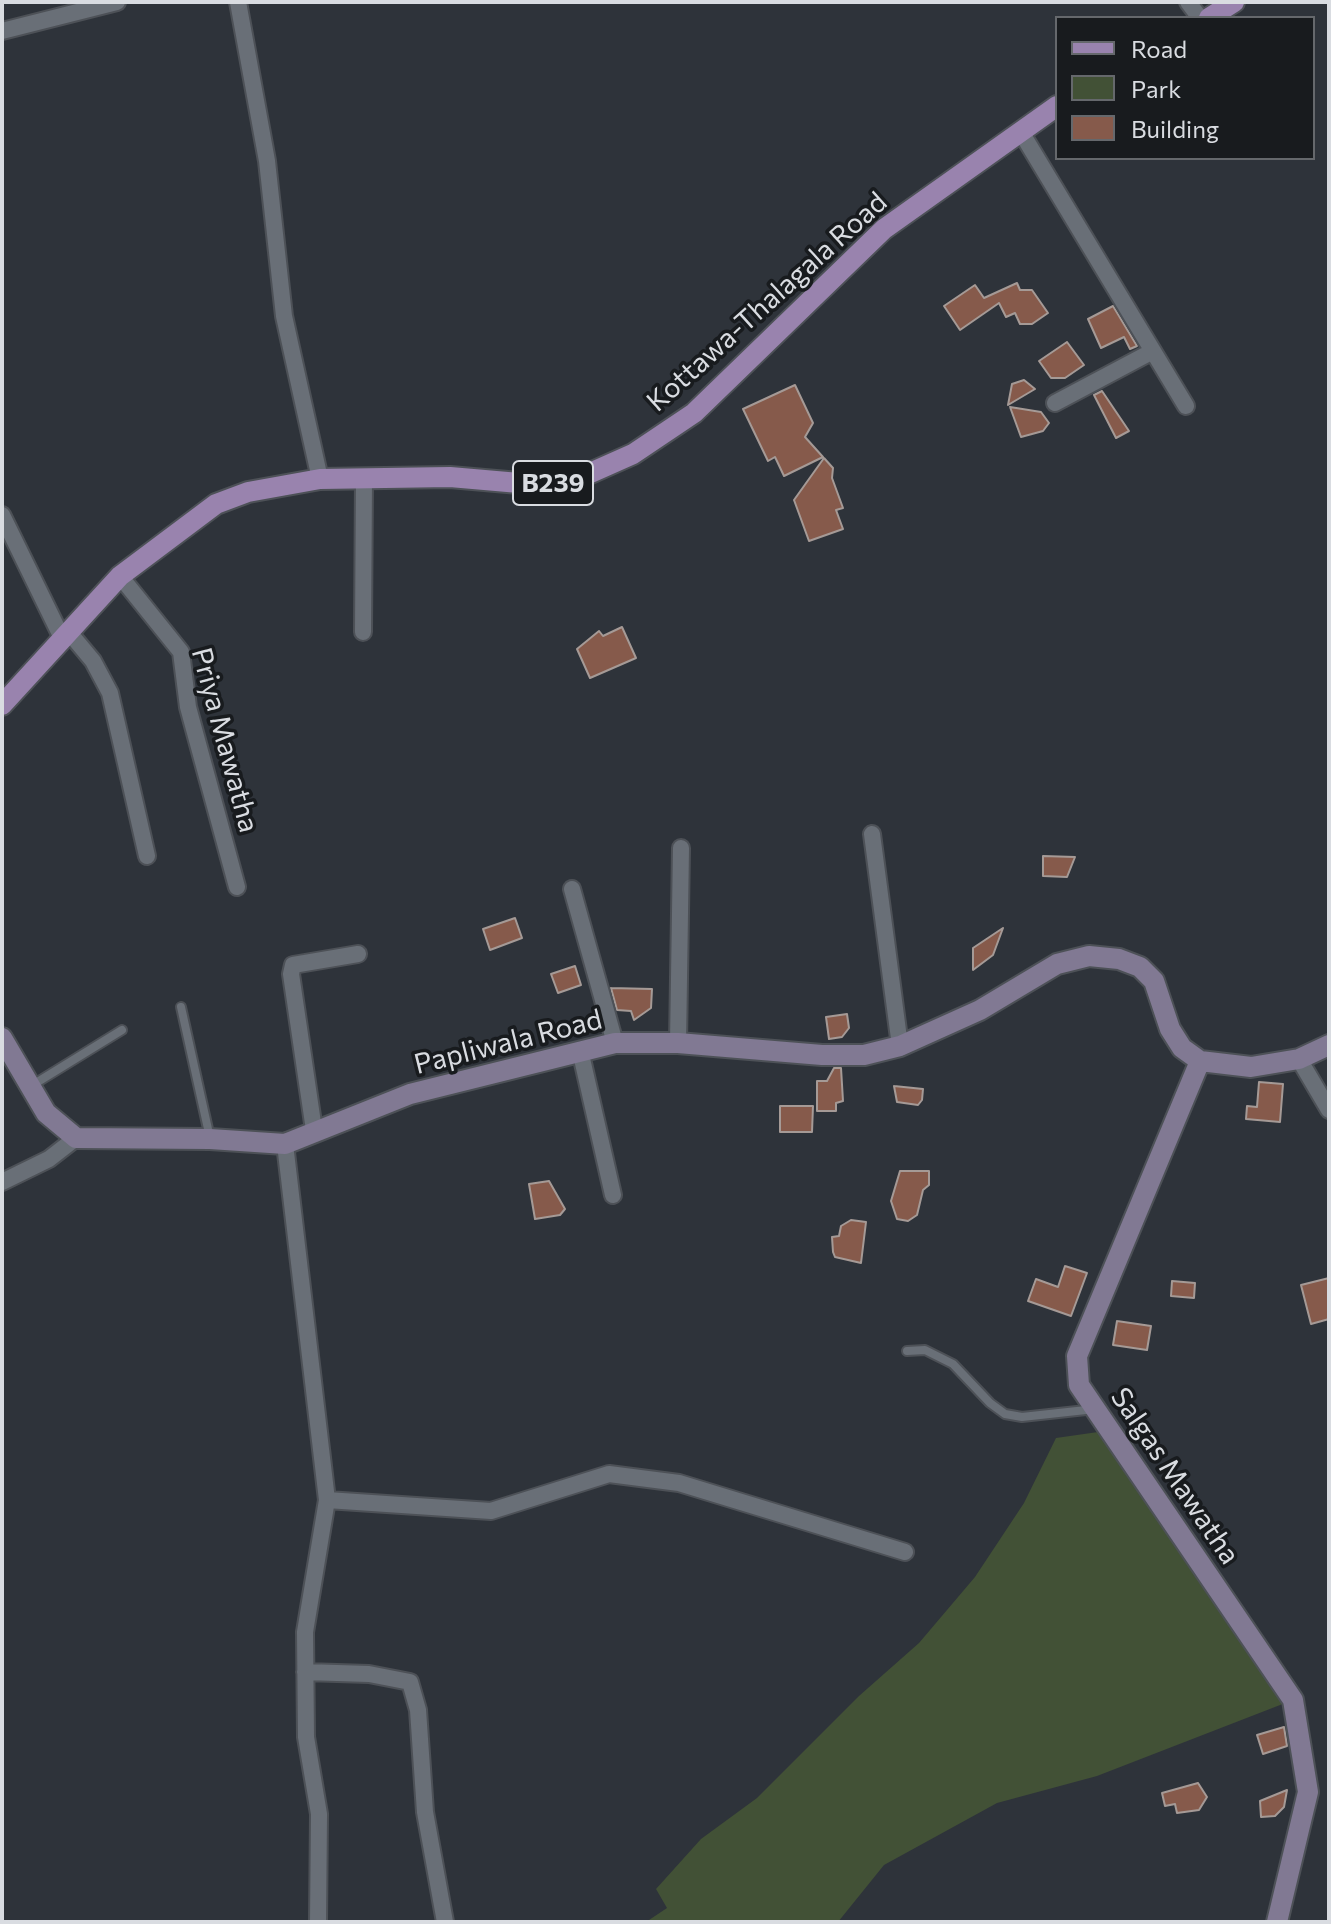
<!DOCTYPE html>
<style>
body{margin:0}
#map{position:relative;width:1331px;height:1924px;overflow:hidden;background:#2e333a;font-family:Commissioner,sans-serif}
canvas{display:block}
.frame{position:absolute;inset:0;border:4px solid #d9dce1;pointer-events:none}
.legend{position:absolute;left:1055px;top:16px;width:260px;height:144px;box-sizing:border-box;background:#181b1e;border:2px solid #65686c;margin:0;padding:10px 14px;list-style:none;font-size:24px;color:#d9dce1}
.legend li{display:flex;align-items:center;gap:16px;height:40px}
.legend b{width:40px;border:2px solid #65686c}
</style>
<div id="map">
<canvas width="1331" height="1924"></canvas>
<div class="frame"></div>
<ul class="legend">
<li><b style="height:10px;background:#9983ae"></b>Road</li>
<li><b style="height:22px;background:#425136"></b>Park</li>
<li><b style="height:22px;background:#865a4b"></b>Building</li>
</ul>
</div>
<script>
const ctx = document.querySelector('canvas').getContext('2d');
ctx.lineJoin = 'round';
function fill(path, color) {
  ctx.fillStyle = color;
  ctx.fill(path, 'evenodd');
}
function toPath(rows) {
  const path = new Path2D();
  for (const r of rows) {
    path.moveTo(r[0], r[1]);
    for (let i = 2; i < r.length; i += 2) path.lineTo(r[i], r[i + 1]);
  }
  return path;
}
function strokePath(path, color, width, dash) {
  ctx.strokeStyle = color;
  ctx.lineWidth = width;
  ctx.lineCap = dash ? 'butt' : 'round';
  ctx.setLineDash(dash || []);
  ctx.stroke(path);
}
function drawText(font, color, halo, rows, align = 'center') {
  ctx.font = font + ' Commissioner,sans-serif';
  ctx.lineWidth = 7;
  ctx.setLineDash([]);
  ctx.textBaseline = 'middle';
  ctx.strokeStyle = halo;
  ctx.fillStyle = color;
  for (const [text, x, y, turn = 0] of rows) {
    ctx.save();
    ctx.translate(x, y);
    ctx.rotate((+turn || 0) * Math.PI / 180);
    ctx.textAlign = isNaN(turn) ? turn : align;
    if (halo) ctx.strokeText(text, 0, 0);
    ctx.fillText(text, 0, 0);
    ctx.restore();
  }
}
fill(toPath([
 [1112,1430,1293,1700,1097,1776,997,1803,884,1865,838,1922,646,1922,667,1908,656,1889,701,1839,757,1798,859,1696,919,1643,975,1577,1024,1503,1056,1438]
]), '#425136');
const building = toPath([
 [1017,283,1020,290,1032,290,1048,313,1032,324,1020,324,1015,313,1006,317,999,303,960,330,944,306,975,285,984,298,1017,283],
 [1113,306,1137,346,1130,349,1124,337,1101,348,1088,319,1113,306],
 [1067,342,1084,365,1065,378,1051,378,1039,361,1067,342],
 [1024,380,1035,389,1008,405,1012,384,1024,380],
 [795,385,813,423,805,437,823,457,784,476,775,457,768,461,743,409,795,385],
 [1102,391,1129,431,1116,438,1094,395,1102,391],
 [1010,407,1041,412,1049,423,1043,431,1021,437,1010,407],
 [824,458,833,468,832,478,843,508,836,510,843,529,809,541,794,500,824,458],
 [622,627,636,658,590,678,577,649,599,631,603,636,622,627],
 [1043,856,1075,857,1067,877,1043,876,1043,856],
 [515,918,522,938,490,950,483,929,515,918],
 [1003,928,993,955,973,970,973,948,1003,928],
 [575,966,581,985,558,993,551,974,575,966],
 [611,988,652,989,651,1008,634,1020,631,1011,617,1010,611,988],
 [847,1014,849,1028,842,1037,829,1039,826,1017,847,1014],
 [834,1068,841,1068,843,1101,836,1103,836,1111,817,1111,817,1081,827,1081,834,1068],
 [1259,1082,1283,1084,1280,1122,1246,1119,1247,1106,1257,1107,1259,1082],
 [894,1086,923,1089,922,1100,918,1105,897,1102,894,1086],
 [780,1106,813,1106,812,1132,780,1132,780,1106],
 [900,1171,929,1171,929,1185,923,1190,917,1215,908,1221,897,1219,891,1201,900,1171],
 [549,1181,565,1209,560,1215,535,1219,529,1184,549,1181],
 [851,1220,866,1222,861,1263,835,1257,833,1252,832,1237,839,1236,841,1226,851,1220],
 [1065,1266,1087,1273,1071,1316,1028,1301,1036,1279,1058,1287,1065,1266],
 [1329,1278,1329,1319,1311,1324,1301,1285,1329,1278],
 [1172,1281,1195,1283,1194,1298,1171,1296,1172,1281],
 [1117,1321,1151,1326,1147,1350,1113,1345,1117,1321],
 [1284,1727,1287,1746,1263,1754,1257,1735,1284,1727],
 [1198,1783,1207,1797,1199,1810,1177,1813,1175,1804,1165,1806,1162,1793,1198,1783],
 [1287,1790,1284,1807,1275,1816,1261,1817,1260,1801,1287,1790]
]);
fill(building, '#865a4b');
strokePath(building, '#a59a96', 2);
const lane = toPath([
 [181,1007,210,1138],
 [31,1086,122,1030],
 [907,1351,925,1350,953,1364,990,1403,1005,1414,1022,1417,1095,1409]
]);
const street = toPath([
 [238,2,267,161,284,316,320,479],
 [1188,2,1200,18],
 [2,31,117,2],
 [1021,132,1186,406],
 [1055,403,1153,351],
 [2,515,62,638],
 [120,576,181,652,188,707,237,887],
 [68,631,93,661,110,693,147,856],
 [363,632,364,478],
 [872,834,900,1046],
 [572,889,615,1043],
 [678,1043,681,848],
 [580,1050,613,1195],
 [1299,1059,1329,1110],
 [314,1130,291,974,293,965,358,954],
 [285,1144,327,1500,305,1632,306,1737,319,1814,318,1922],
 [2,1182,49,1159,76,1138],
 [327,1500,491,1511,609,1474,679,1483,905,1552],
 [305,1672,369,1674,410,1682,418,1710,425,1812,445,1922]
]);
const secondary = toPath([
 [2,1038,46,1113,76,1138,210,1139,285,1144,410,1094,615,1043,678,1043,822,1055,864,1055,900,1046,980,1010,1057,964,1089,956,1119,959,1140,967,1154,981,1170,1029,1182,1048,1200,1061,1251,1067,1299,1059,1329,1045],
 [1200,1061,1077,1356,1079,1385,1293,1700,1308,1792,1277,1922]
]);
const primary = toPath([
 [1209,18,1234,2],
 [2,705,120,576,216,504,248,492,320,479,450,477,542,485,579,478,633,454,694,413,884,229,1057,106]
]);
strokePath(lane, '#4d5157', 12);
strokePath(street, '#4d5157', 20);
strokePath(secondary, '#4d5157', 24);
strokePath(primary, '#4d5157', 24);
strokePath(lane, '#696f77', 8);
strokePath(street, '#696f77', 16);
strokePath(secondary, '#817993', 20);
strokePath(primary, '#9983ae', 20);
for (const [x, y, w] of [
 [553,483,80]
]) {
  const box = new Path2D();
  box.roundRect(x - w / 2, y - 22, w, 44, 6);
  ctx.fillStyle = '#181b1e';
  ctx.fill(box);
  strokePath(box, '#d9dce1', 2);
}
drawText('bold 26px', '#d9dce1', null, [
 ["B239",553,483]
]);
drawText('28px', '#d9dce1', '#181b1e', [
 ["Kottawa-Thalagala Road",767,302,-42],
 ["Priya Mawatha",225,740,75],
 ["Papliwala Road",508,1042,-14],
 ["Salgas Mawatha",1175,1476,56]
]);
</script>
